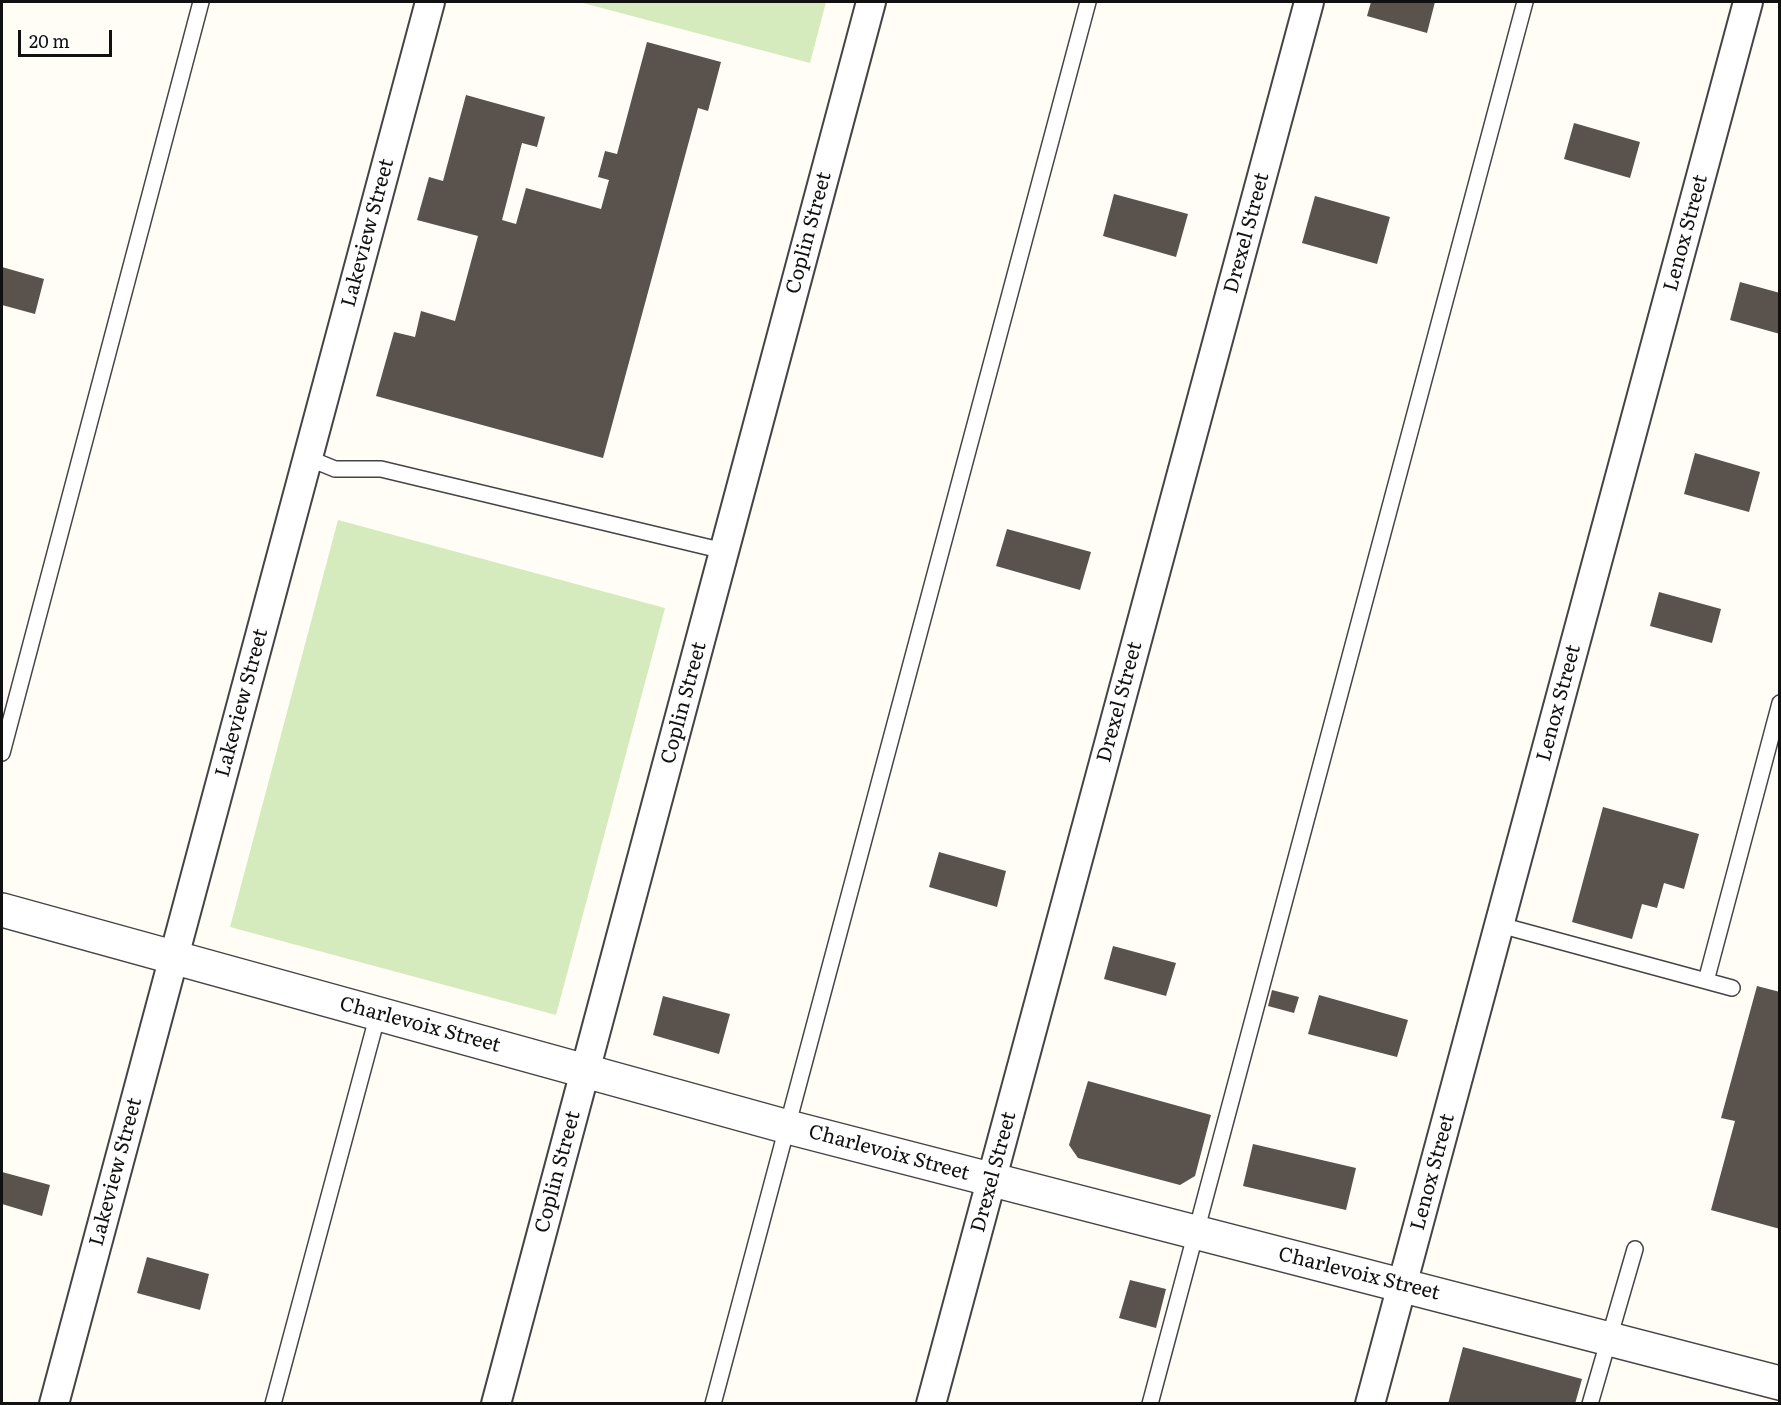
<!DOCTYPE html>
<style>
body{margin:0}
#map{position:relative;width:1781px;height:1405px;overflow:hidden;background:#fffdf5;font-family:Literata,serif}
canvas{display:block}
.frame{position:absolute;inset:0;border:3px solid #111;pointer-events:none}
.scale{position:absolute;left:18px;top:30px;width:94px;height:27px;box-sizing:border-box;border:3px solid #111;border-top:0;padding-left:8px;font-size:18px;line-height:21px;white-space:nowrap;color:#111;-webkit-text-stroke:4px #fff;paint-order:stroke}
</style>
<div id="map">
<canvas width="1781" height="1405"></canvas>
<div class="frame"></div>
<div class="scale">20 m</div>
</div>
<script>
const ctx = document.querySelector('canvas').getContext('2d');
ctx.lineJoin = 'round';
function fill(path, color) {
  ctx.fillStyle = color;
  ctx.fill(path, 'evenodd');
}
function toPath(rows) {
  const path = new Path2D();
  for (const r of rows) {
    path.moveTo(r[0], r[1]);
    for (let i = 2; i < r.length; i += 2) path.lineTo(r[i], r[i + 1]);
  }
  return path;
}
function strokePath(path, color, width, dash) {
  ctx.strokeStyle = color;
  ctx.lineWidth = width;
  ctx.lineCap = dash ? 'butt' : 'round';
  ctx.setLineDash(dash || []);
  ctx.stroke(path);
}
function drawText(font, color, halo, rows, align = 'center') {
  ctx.font = font + ' Literata,serif';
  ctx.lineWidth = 6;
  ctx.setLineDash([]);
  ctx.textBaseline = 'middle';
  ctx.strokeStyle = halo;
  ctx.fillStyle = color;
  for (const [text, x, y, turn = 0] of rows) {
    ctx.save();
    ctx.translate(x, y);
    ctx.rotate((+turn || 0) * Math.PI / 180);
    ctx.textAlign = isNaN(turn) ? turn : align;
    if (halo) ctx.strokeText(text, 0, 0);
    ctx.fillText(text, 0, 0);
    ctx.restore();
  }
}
fill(toPath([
 [579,2,826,2,810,63],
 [338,520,665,608,556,1015,230,927]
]), '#d5ebbd');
fill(toPath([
 [1371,2,1435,2,1427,33,1367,16],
 [647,42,721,62,708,111,698,108,603,458,376,396,394,332,415,337,421,311,455,321,478,236,417,220,429,177,443,181,466,95,545,117,537,147,522,143,502,220,516,224,526,188,601,209,609,180,598,177,605,151,617,154],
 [1574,123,1640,142,1630,178,1564,159],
 [1114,194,1188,214,1176,257,1103,236],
 [1315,196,1390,217,1377,264,1302,243],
 [2,267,44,279,35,314,2,305],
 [1740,282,1780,293,1780,334,1730,320],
 [1695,453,1760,472,1749,512,1684,494],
 [1007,529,1091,552,1080,590,996,566],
 [1659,592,1721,609,1712,643,1650,626],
 [1603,807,1699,834,1684,889,1664,883,1657,908,1642,904,1632,939,1572,922],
 [939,852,1006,871,997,907,929,887],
 [1113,946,1176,963,1166,996,1104,979],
 [1757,986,1780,992,1780,1229,1711,1210,1735,1121,1721,1118],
 [1272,990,1299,997,1294,1013,1268,1006],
 [1319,995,1408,1020,1397,1057,1308,1034],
 [663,996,730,1014,719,1054,653,1035],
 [1088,1081,1211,1115,1195,1176,1180,1185,1078,1158,1069,1145],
 [1253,1144,1356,1168,1346,1210,1243,1186],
 [2,1172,50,1185,42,1216,2,1204],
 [147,1257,209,1274,200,1310,137,1293],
 [1130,1280,1166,1289,1156,1328,1119,1318],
 [1463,1347,1582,1379,1575,1404,1448,1404]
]), '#5a524d');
const service = toPath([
 [308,458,335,469,381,469,724,551],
 [2,753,201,2],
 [1500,925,1732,988],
 [1706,981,1780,703],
 [273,1404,378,1014],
 [713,1404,1088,2],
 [1150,1404,1525,2],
 [1590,1404,1635,1249]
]);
const minor = toPath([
 [54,1404,430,2],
 [496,1404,871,2],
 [931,1404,1309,2],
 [1370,1404,1748,2]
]);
const tertiary = toPath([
 [2,910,788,1127,1780,1383]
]);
strokePath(service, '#444', 18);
strokePath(minor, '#444', 32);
strokePath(tertiary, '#444', 36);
strokePath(service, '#fff', 15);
strokePath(minor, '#fff', 28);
strokePath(tertiary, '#fff', 33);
drawText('20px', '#111', '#fff', [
 ["Lakeview Street",368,233,-75],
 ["Coplin Street",809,233,-75],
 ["Drexel Street",1247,233,-75],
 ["Lenox Street",1686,233,-75],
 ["Drexel Street",1120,702,-75],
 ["Lakeview Street",242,703,-75],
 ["Coplin Street",684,703,-75],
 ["Lenox Street",1559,703,-75],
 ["Charlevoix Street",420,1025,15],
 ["Charlevoix Street",889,1153,15],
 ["Lakeview Street",116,1172,-75],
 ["Coplin Street",558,1172,-75],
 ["Drexel Street",994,1172,-75],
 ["Lenox Street",1433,1172,-75],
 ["Charlevoix Street",1359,1274,14]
]);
</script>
